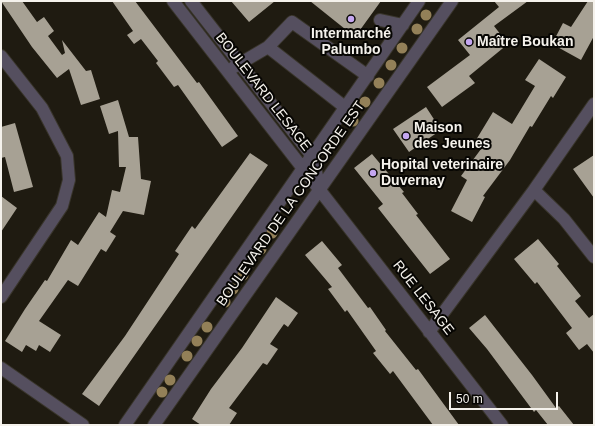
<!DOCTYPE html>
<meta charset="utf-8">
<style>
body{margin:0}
#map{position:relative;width:595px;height:426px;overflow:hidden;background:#1f1b11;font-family:Helvetica,sans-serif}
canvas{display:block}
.frame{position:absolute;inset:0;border:2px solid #f5f2ec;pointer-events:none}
.scale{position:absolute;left:449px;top:392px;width:109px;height:18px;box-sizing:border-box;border:2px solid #f5f2ec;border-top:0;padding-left:5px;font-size:12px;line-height:14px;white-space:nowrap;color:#f5f2ec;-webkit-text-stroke:3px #070603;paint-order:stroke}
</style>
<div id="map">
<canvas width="595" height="426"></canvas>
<div class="frame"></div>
<div class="scale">50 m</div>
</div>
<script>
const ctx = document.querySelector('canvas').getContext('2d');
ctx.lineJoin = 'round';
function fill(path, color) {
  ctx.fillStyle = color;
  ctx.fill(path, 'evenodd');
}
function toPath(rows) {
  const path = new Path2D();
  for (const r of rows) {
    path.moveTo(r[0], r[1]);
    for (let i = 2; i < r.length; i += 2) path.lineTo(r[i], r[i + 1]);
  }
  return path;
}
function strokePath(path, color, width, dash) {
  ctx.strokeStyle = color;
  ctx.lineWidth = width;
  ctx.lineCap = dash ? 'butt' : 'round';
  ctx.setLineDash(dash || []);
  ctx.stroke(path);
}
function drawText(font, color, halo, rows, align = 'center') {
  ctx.font = font + ' Helvetica,sans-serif';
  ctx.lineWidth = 4;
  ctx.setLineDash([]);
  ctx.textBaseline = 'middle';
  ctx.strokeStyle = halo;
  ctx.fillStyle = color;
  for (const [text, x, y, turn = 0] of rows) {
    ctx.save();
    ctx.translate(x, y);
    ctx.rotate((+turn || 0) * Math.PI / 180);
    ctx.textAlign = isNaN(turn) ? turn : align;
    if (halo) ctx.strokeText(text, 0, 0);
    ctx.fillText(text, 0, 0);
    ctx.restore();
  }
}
fill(toPath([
 [1,1,22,1,37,22,44,17,54,31,48,36,62,55,65,53,62,40,86,71,91,70,100,99,81,105,69,69,57,78,32,47],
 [112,1,135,1,197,83,199,82,238,136,222,147,178,85,174,87,156,63,158,61,141,39,134,44,127,35,133,31],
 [231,1,275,1,249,22],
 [310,1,381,1,355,37],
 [494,1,528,1,494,26,508,44,469,76,475,83,442,107,427,87,470,55,458,40,499,7],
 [588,1,594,1,594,36,581,60,552,44,563,23,571,27],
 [539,59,566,77,553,98,551,96,532,127,530,126,510,160,483,196,485,197,472,222,451,211,467,180,461,176,484,145,476,140,493,112,512,124,535,86,525,80],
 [118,100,129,137,138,137,141,179,151,181,144,215,123,211,110,232,116,236,106,252,101,249,78,286,68,280,39,321,61,335,50,352,39,345,36,351,26,345,22,352,5,341,25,309,45,280,47,281,71,240,78,245,99,212,106,217,112,190,120,192,126,167,119,167,118,131,109,134,100,106],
 [426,107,441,130,409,152,393,129],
 [15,123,33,187,14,192,5,157,1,158,1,127],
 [250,153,268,165,99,406,82,394,125,336,179,254,175,251,192,226,195,229],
 [372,154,404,192,402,193,418,214,416,215,450,259,430,274,378,208,383,204,354,168],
 [594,155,594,198,573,169],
 [1,196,17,208,1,232],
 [538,239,559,264,557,266,581,296,575,301,589,318,594,314,594,353,587,344,579,350,566,333,572,328,537,282,535,284,514,259],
 [322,241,342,265,338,268,368,308,370,307,386,330,385,331,416,370,418,369,459,425,433,425,393,371,390,374,373,353,376,351,347,310,345,312,328,289,332,287,305,255],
 [276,297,298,313,288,327,284,324,270,344,278,349,267,365,263,363,229,408,237,413,229,425,201,425,192,419,211,389,242,348],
 [485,315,532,375,556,408,559,406,574,425,548,425,536,410,534,412,487,349,469,328]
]), '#a7a194');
const minor = toPath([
 [173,1,502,425],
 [191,1,312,156,319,184],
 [380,20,403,25],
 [268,47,346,108],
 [1,56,42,108,67,156,69,180,62,206,1,297],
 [234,67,268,47,292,22,368,76],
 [534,190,564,219,594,257],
 [429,332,534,190,594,104],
 [1,368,83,425],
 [125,425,419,1],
 [154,425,452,1]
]);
strokePath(minor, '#39352b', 14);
strokePath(minor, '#554f5f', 12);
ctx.fillStyle = '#938058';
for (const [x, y] of [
 [426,15],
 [417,29],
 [402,48],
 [391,65],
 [379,83],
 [365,102],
 [353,121],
 [272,233],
 [261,249],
 [243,275],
 [233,289],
 [225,302],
 [207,327],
 [197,341],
 [187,356],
 [170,380],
 [162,392]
]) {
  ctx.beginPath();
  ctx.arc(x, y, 5.5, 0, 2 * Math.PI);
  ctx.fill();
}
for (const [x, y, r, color] of [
 [351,19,4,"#c5a7f1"],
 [469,42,4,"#c5a7f1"],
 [406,136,4,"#c5a7f1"],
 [373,173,4,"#c5a7f1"]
]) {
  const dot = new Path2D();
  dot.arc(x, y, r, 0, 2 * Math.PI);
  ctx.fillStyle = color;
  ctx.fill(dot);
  strokePath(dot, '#070603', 1.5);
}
drawText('bold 14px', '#f5f2ec', '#070603', [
 ["Intermarché",351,34,"center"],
 ["Palumbo",351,50,"center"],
 ["Maître Boukan",477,42],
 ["Maison",414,128],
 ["des Jeunes",414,144],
 ["Hopital veterinaire",381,165],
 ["Duvernay",381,181]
], 'left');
drawText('14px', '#f5f2ec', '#070603', [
 ["BOULEVARD LESAGE",263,92,52],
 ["BOULEVARD DE LA CONCORDE EST",291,204,-55],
 ["RUE LESAGE",423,298,52]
]);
</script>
